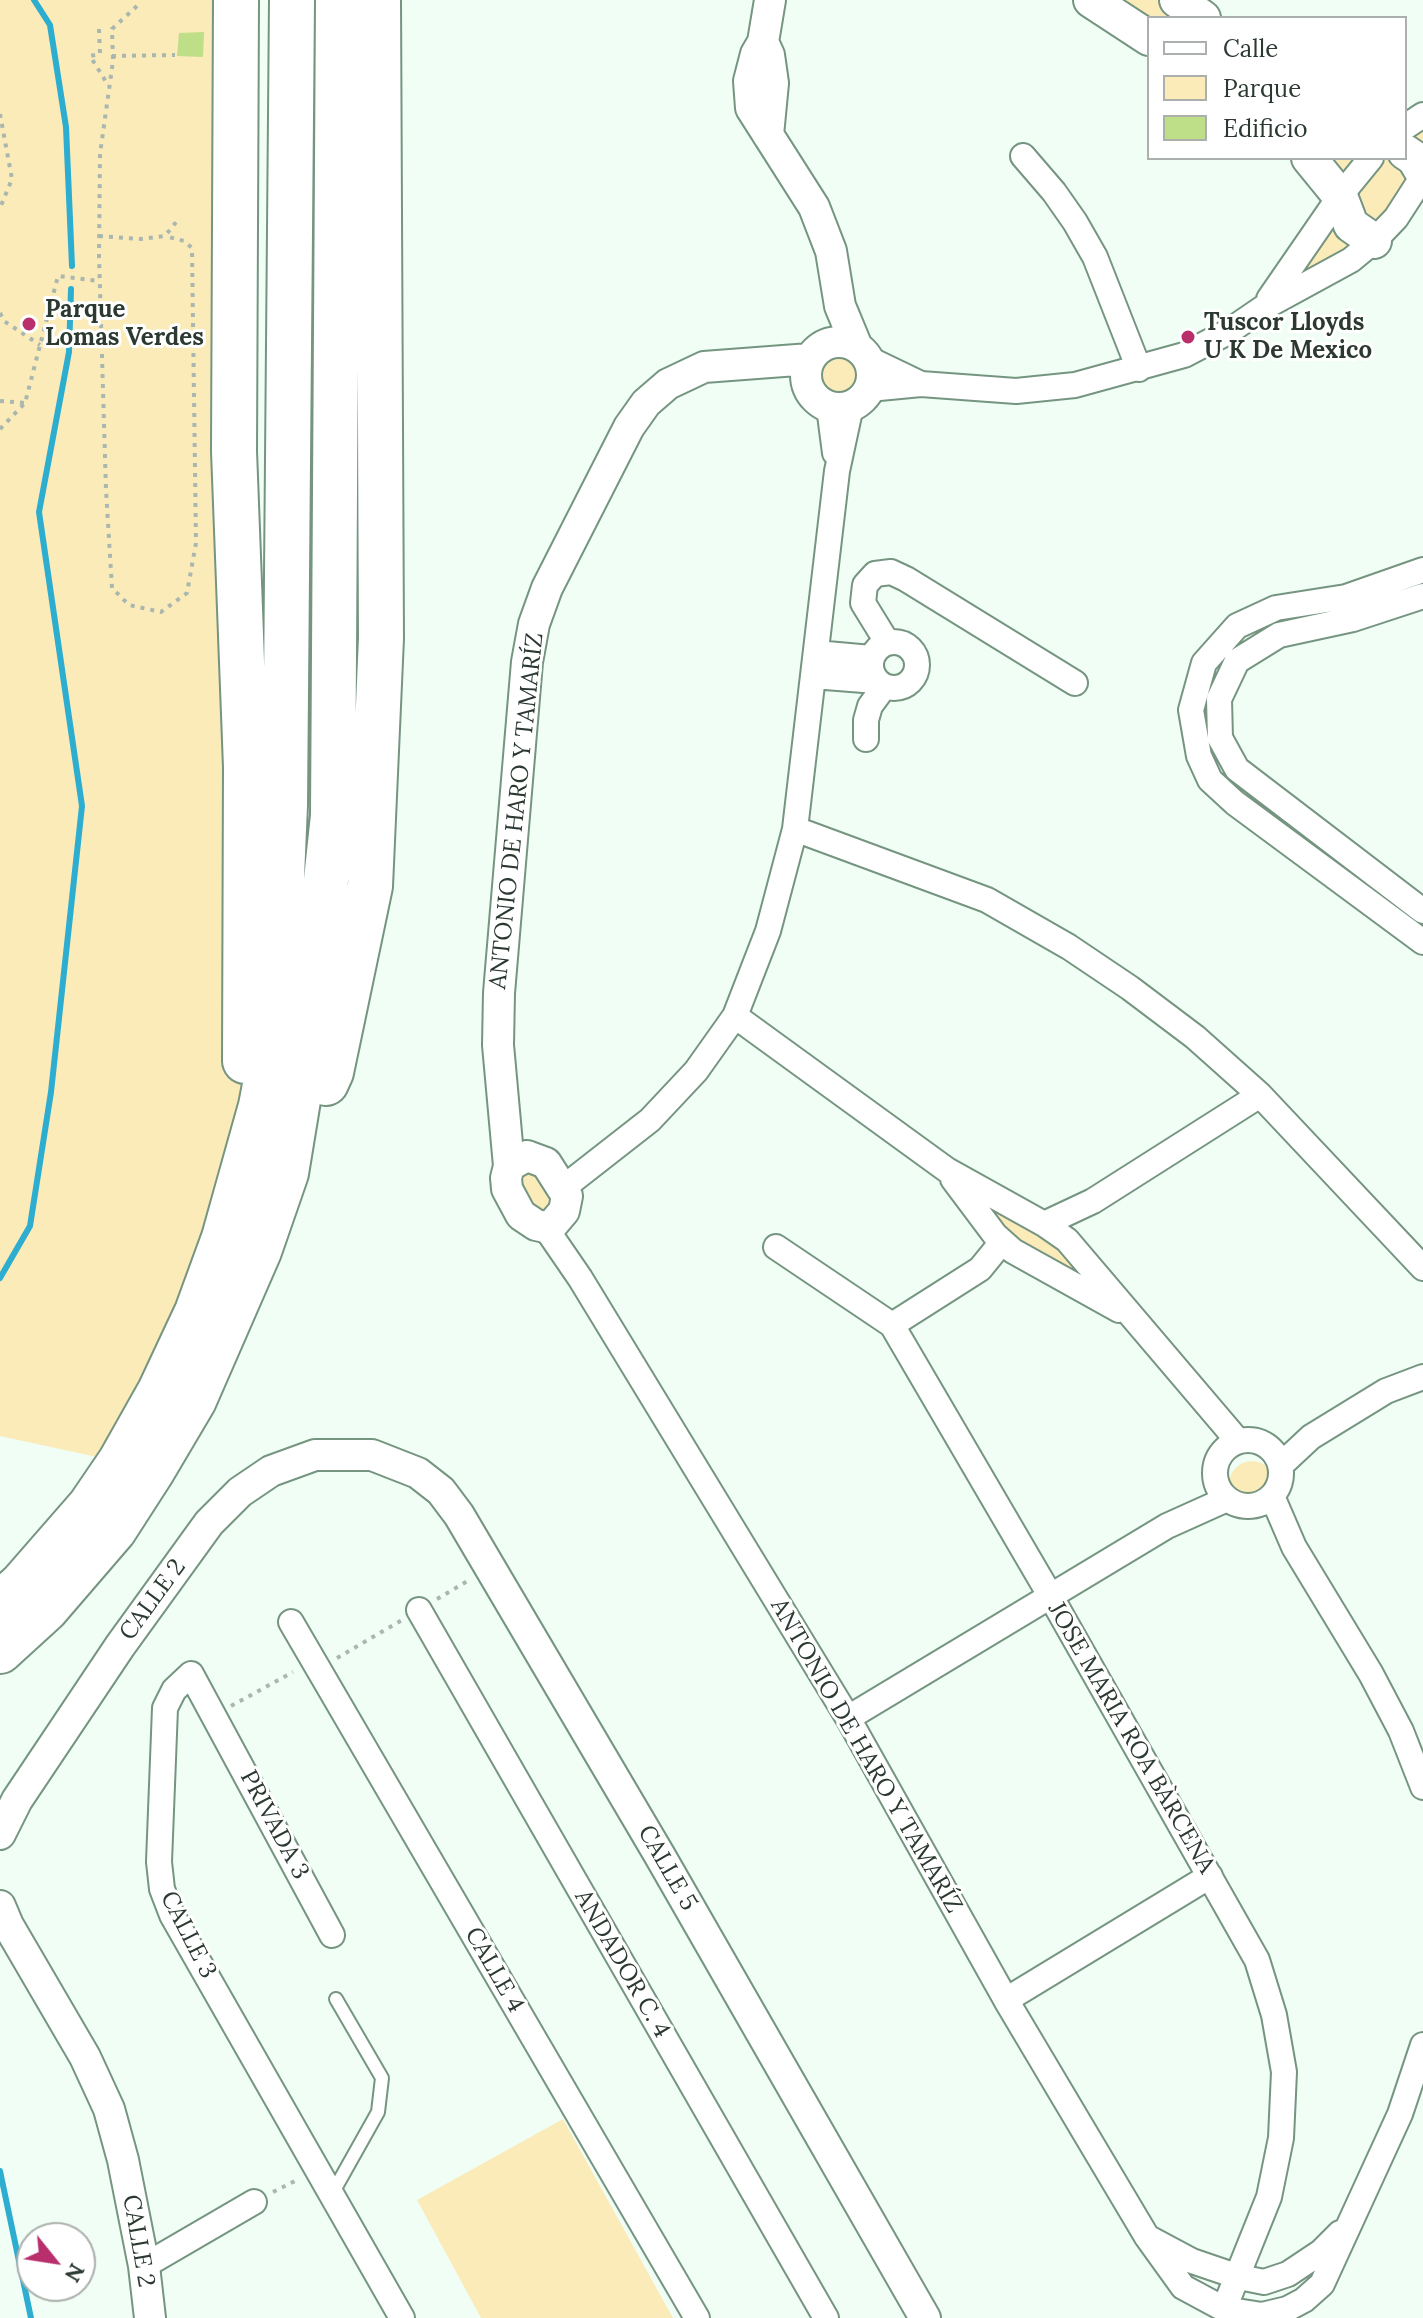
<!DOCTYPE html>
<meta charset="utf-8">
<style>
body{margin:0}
#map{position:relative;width:1423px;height:2318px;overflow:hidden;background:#f0fef5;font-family:Lora,serif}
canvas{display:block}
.legend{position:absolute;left:1147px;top:16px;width:260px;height:144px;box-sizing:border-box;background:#fff;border:2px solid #abb0ad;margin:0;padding:10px 14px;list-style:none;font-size:24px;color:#2c3931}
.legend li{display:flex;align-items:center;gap:16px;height:40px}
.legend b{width:40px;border:2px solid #abb0ad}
.north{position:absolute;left:16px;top:2222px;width:80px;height:80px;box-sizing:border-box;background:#fff;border:2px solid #abb0ad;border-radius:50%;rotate:120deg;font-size:22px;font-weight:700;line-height:32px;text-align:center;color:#2c3931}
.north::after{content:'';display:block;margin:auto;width:28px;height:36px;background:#b82f6c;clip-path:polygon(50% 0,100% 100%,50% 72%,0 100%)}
</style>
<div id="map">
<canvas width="1423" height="2318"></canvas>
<ul class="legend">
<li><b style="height:10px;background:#fff"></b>Calle</li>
<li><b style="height:22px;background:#fbebb9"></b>Parque</li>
<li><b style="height:22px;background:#bfde88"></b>Edificio</li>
</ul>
<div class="north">N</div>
</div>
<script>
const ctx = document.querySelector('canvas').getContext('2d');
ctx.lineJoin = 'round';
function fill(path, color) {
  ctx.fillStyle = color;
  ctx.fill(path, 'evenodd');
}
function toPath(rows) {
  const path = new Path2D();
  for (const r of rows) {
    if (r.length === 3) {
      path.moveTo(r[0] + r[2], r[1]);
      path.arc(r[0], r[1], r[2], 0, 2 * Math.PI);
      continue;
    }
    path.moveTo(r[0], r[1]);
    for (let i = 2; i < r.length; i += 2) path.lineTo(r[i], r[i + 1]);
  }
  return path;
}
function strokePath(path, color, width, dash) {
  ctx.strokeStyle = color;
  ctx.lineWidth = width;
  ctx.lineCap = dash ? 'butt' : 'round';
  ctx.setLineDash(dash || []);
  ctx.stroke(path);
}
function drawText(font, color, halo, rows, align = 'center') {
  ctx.font = font + ' Lora,serif';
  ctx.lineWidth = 6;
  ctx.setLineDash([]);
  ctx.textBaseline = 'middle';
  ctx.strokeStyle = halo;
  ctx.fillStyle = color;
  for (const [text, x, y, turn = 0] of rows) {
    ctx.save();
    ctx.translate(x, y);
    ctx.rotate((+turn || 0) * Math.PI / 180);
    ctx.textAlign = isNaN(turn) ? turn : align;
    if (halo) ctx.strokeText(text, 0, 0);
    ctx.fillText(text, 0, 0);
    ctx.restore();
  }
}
fill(toPath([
 [0,0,235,0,246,1162,120,1462,0,1436],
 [1091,0,1177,0,1203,18,1149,18],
 [1423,115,1423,176,1396,218,1263,307,1340,196,1309,158,1405,158,1405,127],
 [843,342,867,358,871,375,869,389,857,403,819,402,807,385,805,372,818,349,827,344],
 [521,1157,567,1196,545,1227,509,1166],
 [947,1170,1044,1224,1139,1321,1027,1259],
 [1252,1484,23],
 [563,2119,673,2318,481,2318,417,2200]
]), '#fbebb9');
strokePath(toPath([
 [34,0,50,25,66,127,72,266],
 [0,1278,30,1226,51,1092,82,806,39,512,69,352,71,289],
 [0,2171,31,2318]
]), '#2dadcf', 6);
fill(toPath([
 [204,32,203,57,177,56,179,33]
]), '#bfde88');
const service = toPath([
 [332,2194,378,2112,382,2078,336,1999]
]);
const minor = toPath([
 [1405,127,1423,115],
 [1023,156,1054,192,1075,222,1095,257,1139,369],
 [1269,299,1340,196,1371,158],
 [867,358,919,383],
 [869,389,921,384,1016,391,1075,385,1184,355,1228,332,1263,308,1351,260,1374,241,1396,218,1423,176],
 [829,407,835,453],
 [1423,570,1346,597,1276,608,1237,626,1204,663,1191,710,1199,756,1210,780,1235,803,1423,942],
 [1423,596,1353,619,1279,635,1237,661,1219,699,1220,738,1237,769,1423,911],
 [894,665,23],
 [887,642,863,603,865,585,875,574,891,572,906,579,1075,683],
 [816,653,871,658],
 [813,676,876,681],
 [866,739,866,720,870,706,884,687],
 [795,829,987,900,1069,947,1130,988,1195,1037,1260,1095,1423,1268],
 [735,1016,947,1170,1044,1224,1067,1240,1238,1441],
 [953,1179,995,1235,1013,1251,1119,1310],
 [563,1188,650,1120,696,1071,735,1016,768,931,795,829,837,471,851,406],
 [1044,1224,1093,1201,1260,1095],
 [545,1227,580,1278,848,1718,1006,2000,1147,2237,1183,2287,1224,2309,1262,2315,1287,2309,1304,2300,1322,2284,1400,2114,1423,2045],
 [776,1247,892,1325,1051,1597,1257,1960,1274,2015,1284,2072,1281,2138,1269,2197,1224,2309],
 [892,1325,980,1269,1002,1242],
 [1248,1473,33],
 [1281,1465,1311,1437,1386,1391,1423,1377],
 [1272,1496,1294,1547,1371,1674,1401,1731,1423,1787],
 [419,1610,826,2318],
 [291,1622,697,2318],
 [848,1718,1167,1526,1227,1499],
 [332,1935,191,1674,174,1690,165,1708,159,1862,162,1889,172,1915,402,2318],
 [1006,2000,1210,1876],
 [1149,2238,1192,2261,1239,2277,1264,2282,1288,2274,1321,2252,1340,2233],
 [144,2266,254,2202]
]);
const tertiary = toPath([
 [770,0,763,42,756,54,749,81,751,108,814,207,831,251,840,306,857,347],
 [763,42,769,55,773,83,768,135],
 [839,375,33],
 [527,1156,546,1163,567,1196,564,1211,553,1224,545,1227,536,1225,521,1215,507,1189,506,1178,509,1166,527,1156],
 [509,1166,498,1045,499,993,527,662,534,624,547,588,629,427,646,403,668,384,704,367,810,359],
 [0,1834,17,1800,120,1646,209,1523,240,1492,271,1471,315,1455,372,1455,418,1473,441,1491,459,1515,660,1856,925,2318],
 [0,1906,8,1925,85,2057,109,2109,123,2160,144,2266,150,2318]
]);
const secondary = toPath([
 [1091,0,1149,38],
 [1177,0,1203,18],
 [1405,152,1414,158,1423,173],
 [1309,158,1340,196,1351,225,1374,241]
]);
const motorway = toPath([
 [236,0,234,451,246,767,245,1061],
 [326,1083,331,1072,370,886,381,638,378,0],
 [0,1604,22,1584,90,1506,120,1462,160,1391,197,1312,224,1238,261,1106,271,1054,277,997,285,805,292,0],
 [0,1651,46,1609,114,1530,152,1471,194,1400,259,1251,286,1173,310,1027,333,816,338,0]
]);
strokePath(service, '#759581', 16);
strokePath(minor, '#759581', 28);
strokePath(tertiary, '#759581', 34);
strokePath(secondary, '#759581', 38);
strokePath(motorway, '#759581', 48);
strokePath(toPath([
 [137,6,112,29,113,61,100,154,99,256,106,490,112,588,129,605,161,612,187,593,196,543,192,248,184,241,165,236],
 [99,29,100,54,90,56,108,85],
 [112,56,175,55],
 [0,114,12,179,0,208],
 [99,236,141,239,165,236,177,221],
 [0,313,4,321,40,345],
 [0,401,25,403],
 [0,429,25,403,58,276,99,281],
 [437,1599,471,1579],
 [337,1658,402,1620],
 [231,1706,293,1672],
 [273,2192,297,2180]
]), '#aab7af', 4, [4, 6]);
strokePath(service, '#fff', 12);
strokePath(minor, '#fff', 24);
strokePath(tertiary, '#fff', 30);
strokePath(secondary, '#fff', 34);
strokePath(motorway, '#fff', 44);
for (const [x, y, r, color] of [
 [29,324,8,"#b82f6c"],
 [1188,337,8,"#b82f6c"]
]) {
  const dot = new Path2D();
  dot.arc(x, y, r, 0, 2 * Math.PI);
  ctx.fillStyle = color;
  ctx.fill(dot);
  strokePath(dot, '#fff', 3);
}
drawText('bold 24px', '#2c3931', '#fff', [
 ["Parque",45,310],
 ["Lomas Verdes",45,338],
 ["Tuscor Lloyds",1204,323],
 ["U K De Mexico",1204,351]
], 'left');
drawText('24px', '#2c3931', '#fff', [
 ["ANTONIO DE HARO Y TAMARÍZ",517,811,-84],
 ["CALLE 2",153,1600,-54],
 ["JOSE MARIA ROA BÀRCENA",1131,1738,60],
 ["ANTONIO DE HARO Y TAMARÍZ",866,1756,60],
 ["PRIVADA 3",274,1825,62],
 ["CALLE 5",667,1868,60],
 ["CALLE 3",188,1935,63],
 ["ANDADOR C. 4",622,1964,60],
 ["CALLE 4",494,1970,60],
 ["CALLE 2",138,2241,80]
]);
</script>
